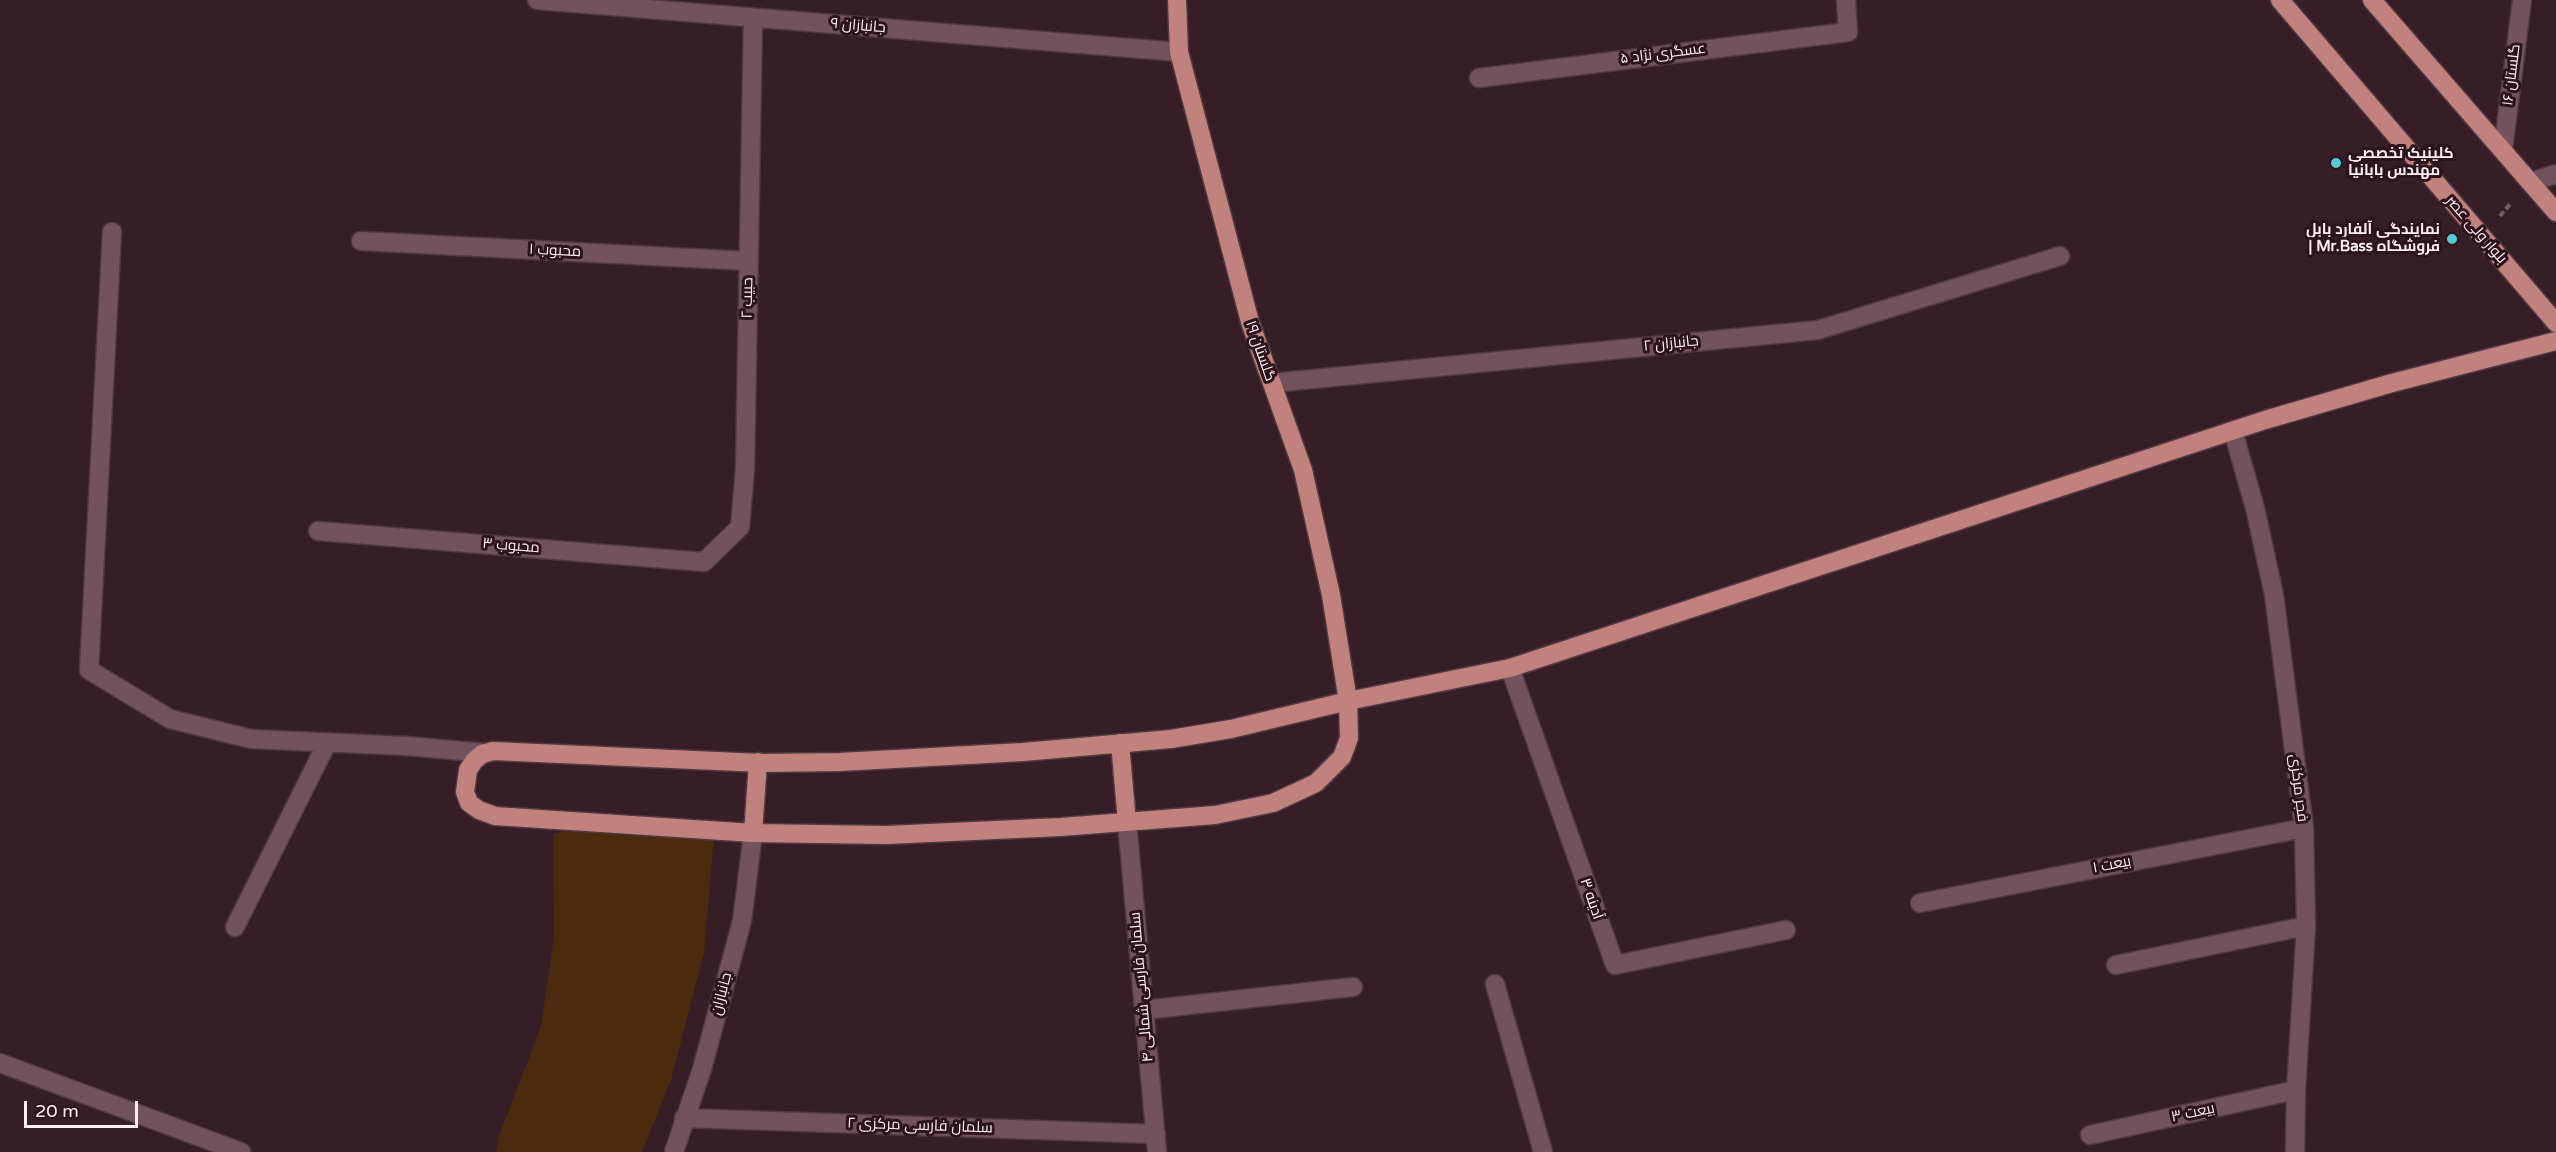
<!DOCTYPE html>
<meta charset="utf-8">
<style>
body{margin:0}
#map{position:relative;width:2556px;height:1152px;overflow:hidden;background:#371d26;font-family:"Varela Round",sans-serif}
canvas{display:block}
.scale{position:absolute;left:24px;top:1101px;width:114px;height:27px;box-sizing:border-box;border:3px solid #ffeff4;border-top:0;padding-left:8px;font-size:18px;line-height:21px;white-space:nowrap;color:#ffeff4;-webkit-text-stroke:4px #2d131c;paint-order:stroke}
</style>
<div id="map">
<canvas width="2556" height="1152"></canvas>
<div class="scale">20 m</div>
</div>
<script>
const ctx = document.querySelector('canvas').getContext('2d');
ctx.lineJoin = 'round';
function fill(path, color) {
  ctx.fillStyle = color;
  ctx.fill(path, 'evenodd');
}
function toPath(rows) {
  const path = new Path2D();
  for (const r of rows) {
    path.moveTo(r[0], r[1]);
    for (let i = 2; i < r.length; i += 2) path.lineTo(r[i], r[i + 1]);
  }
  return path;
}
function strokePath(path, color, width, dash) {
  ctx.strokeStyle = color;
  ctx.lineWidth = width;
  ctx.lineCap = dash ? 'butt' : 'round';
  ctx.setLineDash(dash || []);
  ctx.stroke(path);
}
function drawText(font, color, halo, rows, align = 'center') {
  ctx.font = font + ' "Varela Round",Cairo,sans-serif';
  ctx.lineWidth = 6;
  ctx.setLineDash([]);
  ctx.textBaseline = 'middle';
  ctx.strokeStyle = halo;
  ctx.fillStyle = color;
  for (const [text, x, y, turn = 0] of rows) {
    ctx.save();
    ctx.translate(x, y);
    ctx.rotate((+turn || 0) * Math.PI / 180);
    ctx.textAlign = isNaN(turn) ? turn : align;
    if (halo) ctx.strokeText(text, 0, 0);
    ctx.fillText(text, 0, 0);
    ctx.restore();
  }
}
fill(toPath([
 [608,821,715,824,704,953,671,1080,642,1152,496,1152,499,1136,541,1026,554,937,553,834]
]), '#4a2b0d');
const minor = toPath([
 [537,0,1179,52],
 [1479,78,1848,32,1846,0],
 [2503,150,2522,0],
 [2530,182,2556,174],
 [112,232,89,670,170,719,251,739,407,746,485,753],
 [361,241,749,261],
 [1272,383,1818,330,2060,256],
 [2233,431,2255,508,2274,595,2304,828,2306,926,2296,1090,2295,1152],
 [318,531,704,562,740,527,745,469,753,18],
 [1510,668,1615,965,1786,930],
 [1127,822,1157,1152],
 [1920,903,2304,828],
 [235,927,327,743],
 [2116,965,2306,926],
 [1495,984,1543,1152],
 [1144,1010,1353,987],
 [0,1063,241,1152],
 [684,1118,1156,1134],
 [2090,1135,2296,1090],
 [674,1152,702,1069,742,921,753,833]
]);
const major = toPath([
 [1177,0,1179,52,1250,322,1303,470,1331,595,1348,701,1510,668,2265,420,2392,383,2556,341],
 [2280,0,2556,323],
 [2372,0,2556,212],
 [1348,701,1349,738,1342,757,1316,783,1273,803,1215,815,1061,827,886,835,753,833,495,816,479,810,469,803,465,792,468,770,474,761,482,754,493,751,761,763,840,762,1023,752,1171,739,1231,729,1348,701],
 [1120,743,1127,822],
 [753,833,758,762]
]);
strokePath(minor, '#503941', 21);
strokePath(major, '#503941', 21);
strokePath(toPath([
 [2500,216,2511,203]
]), '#755e66', 4, [6, 3]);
strokePath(minor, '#72525c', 18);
strokePath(major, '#c1827e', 18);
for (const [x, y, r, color] of [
 [2336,163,6,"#51ccd4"],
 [2452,239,6,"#51ccd4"]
]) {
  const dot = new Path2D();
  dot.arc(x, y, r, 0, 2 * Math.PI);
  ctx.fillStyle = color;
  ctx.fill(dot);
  strokePath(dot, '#2d131c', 2);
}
drawText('15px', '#ffeff4', '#2d131c', [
 ["جانبازان ۹",858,26,5],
 ["عسگری نژاد ۵",1663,54,-7],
 ["گلستان ۱۶",2512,75,-83],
 ["بلوار ولی عصر",2476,230,49],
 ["محبوب ۱",555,251,3],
 ["حبیب ۲",748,298,-89],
 ["جانبازان ۲",1671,344,-6],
 ["گلستان ۱۹",1260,351,71],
 ["محبوب ۳",511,546,5],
 ["فجر مرکزی",2298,788,83],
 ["بیعت ۱",2112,865,-11],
 ["آدینه ۳",1591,899,71],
 ["سلمان فارسی شمالی ۴",1142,987,-95],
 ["جانبازان",722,994,-75],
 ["بیعت ۳",2193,1113,-12],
 ["سلمان فارسی مرکزی ۲",920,1126,2]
]);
drawText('bold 15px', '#ffeff4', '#2d131c', [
 ["کلینیک تخصصی",2348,154],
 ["مهندس بابانیا",2348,171],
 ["نمایندگی آلفارد بابل",2440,230,"right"],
 ["| Mr.Bass فروشگاه",2440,247,"right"]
], 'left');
</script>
